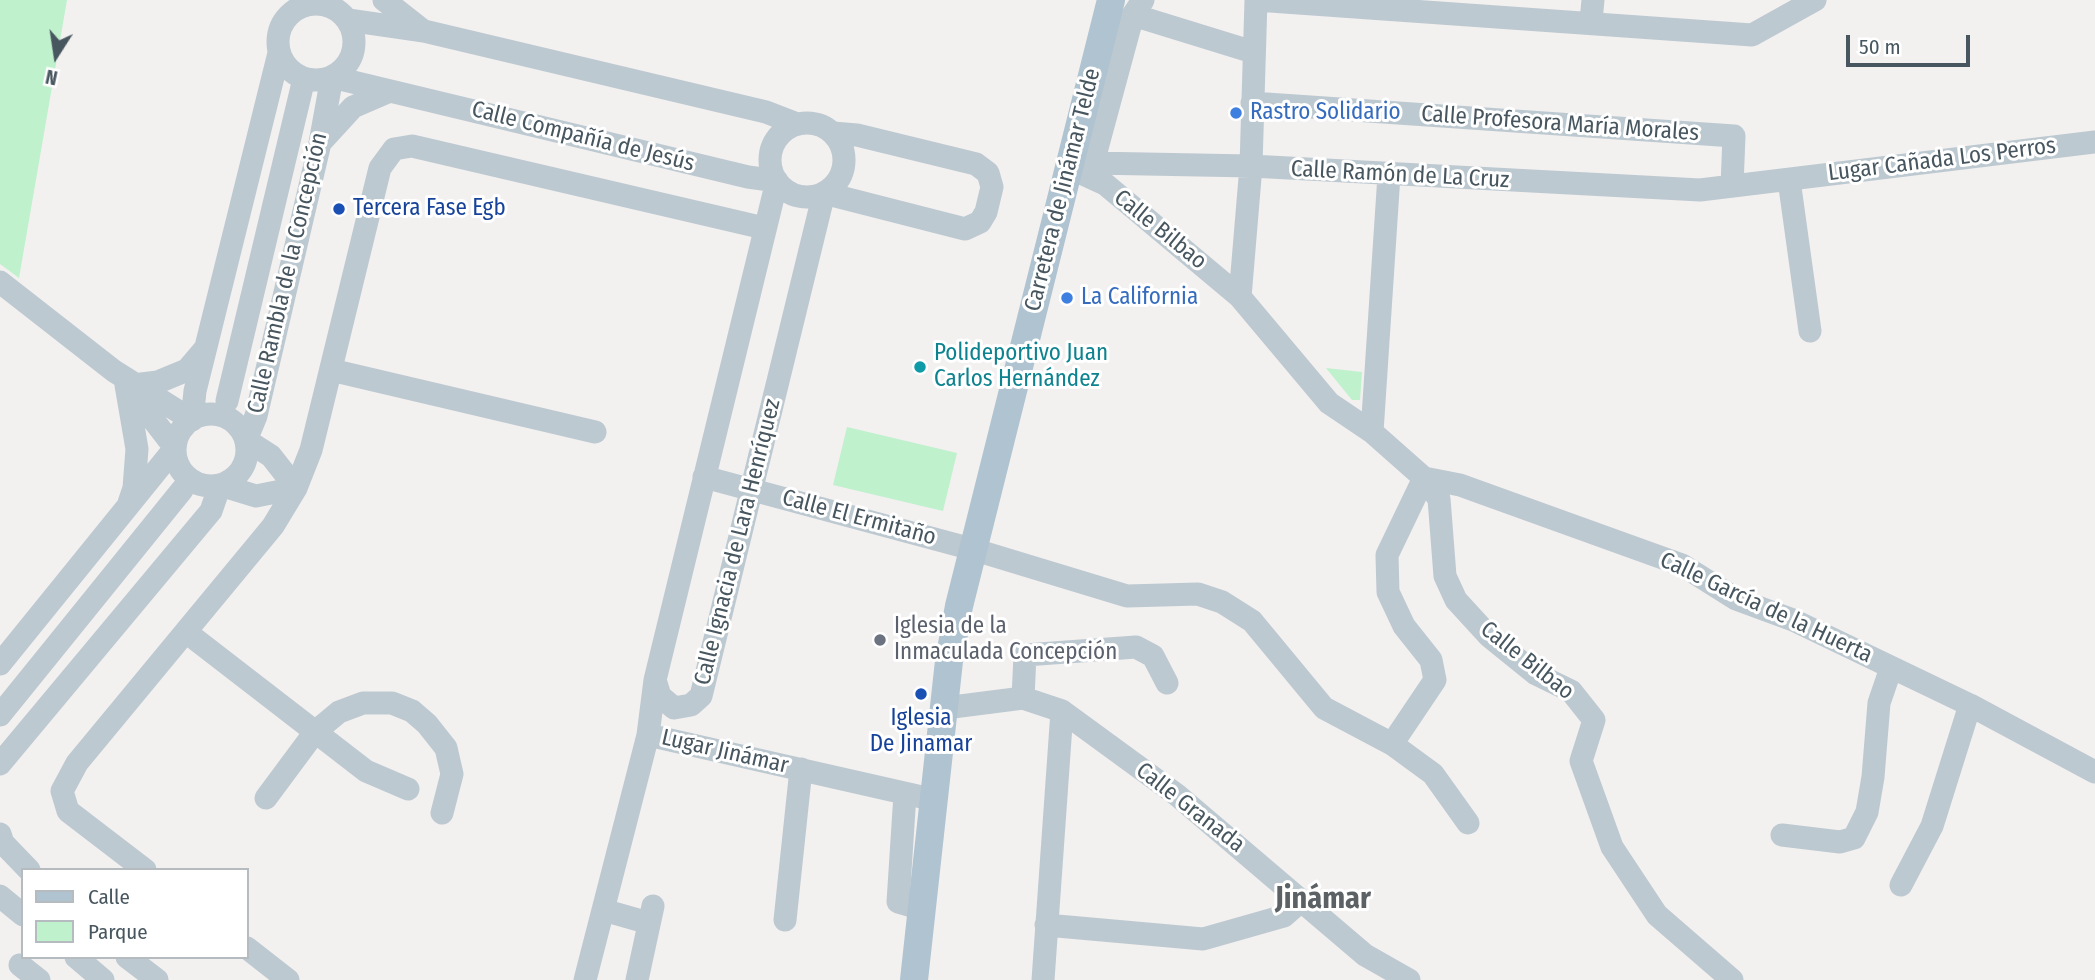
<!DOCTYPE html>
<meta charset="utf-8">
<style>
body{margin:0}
#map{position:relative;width:2095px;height:980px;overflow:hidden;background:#f3f0f0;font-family:"Fira Sans Condensed",sans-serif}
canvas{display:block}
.legend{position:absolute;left:21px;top:868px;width:228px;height:91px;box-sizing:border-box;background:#fff;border:2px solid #b5bbbf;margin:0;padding:9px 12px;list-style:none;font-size:21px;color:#47565f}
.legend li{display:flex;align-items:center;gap:14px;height:35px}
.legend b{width:35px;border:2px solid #b5bbbf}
.north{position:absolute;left:21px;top:21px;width:70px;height:70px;-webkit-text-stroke:5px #fff;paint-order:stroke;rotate:192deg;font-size:19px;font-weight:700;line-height:28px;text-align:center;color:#47565f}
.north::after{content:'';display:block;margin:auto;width:24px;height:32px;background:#47565f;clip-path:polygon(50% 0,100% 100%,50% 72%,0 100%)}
.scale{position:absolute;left:1846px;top:35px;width:124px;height:32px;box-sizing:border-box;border:4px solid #47565f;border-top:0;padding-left:9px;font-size:21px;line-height:24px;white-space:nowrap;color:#47565f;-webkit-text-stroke:5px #fff;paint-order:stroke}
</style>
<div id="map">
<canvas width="2095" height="980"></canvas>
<ul class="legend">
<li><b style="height:9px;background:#afc3d0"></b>Calle</li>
<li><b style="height:19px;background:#bef1cc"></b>Parque</li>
</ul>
<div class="north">N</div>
<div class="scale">50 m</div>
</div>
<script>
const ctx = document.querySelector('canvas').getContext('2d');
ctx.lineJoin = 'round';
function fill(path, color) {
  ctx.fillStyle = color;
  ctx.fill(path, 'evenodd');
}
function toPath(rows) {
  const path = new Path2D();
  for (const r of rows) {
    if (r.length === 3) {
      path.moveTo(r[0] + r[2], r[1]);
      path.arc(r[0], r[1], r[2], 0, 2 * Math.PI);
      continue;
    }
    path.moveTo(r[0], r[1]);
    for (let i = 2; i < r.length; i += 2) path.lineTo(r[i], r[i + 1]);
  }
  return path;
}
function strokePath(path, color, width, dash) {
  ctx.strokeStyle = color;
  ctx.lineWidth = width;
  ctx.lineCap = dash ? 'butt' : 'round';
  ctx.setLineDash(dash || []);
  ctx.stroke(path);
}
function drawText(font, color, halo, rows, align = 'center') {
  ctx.font = font + ' "Fira Sans Condensed",sans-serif';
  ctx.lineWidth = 6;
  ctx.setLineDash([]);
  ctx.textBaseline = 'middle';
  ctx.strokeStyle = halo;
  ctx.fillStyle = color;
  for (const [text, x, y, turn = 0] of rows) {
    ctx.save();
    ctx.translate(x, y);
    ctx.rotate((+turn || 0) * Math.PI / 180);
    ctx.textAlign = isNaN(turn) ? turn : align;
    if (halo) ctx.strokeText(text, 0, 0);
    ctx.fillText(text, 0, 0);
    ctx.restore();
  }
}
fill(toPath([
 [0,0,67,0,19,278,0,264],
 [1326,368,1362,372,1360,400,1352,400],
 [847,427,957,453,943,511,833,485]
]), '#bef1cc');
strokePath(toPath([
 [384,0,421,29],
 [1256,0,1752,35,1815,0],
 [316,42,38],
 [1133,15,1253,52],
 [348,20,424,31,766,112,797,124],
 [1591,21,1593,0],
 [332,77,748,177,777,181,655,680,648,735,585,980],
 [1252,103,1734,136,1732,186],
 [807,160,37],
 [320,143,353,107,390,91],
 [1093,163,1133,15,1143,0],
 [1068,167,1105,184,1240,297,1329,403,1372,432,1424,478,1439,499,1445,576,1456,600,1489,636,1536,674,1571,691,1594,720,1581,761,1612,847,1657,915,1732,980],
 [1068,167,1093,163,1251,166,1700,190,2095,142],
 [1789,180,1810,331],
 [0,282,114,371,192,420],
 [1240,297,1251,166,1256,0],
 [331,370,595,432],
 [126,385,137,449,134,488,129,503],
 [133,385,158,382,187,370,204,350],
 [128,387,175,448],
 [227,401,302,87],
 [211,450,36],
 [192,420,195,391,279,53],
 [1372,432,1389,175],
 [246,440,256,416,320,143,332,77],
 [704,477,972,549,1127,596,1198,594,1222,602,1252,621,1324,708,1392,744,1433,774,1468,823],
 [220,485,256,496,296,488,271,456,246,440],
 [186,632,366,771,408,789],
 [0,664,175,448],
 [655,680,660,696,674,708,691,705,701,696,824,193,965,229,980,222,986,212,992,187,988,173,976,164,857,135,833,133],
 [1023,698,1025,655,1136,647,1153,656,1167,683],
 [945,708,1023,698,1062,711,1177,795,1365,955,1409,980],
 [0,715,182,490],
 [648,735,935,800],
 [1392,744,1435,680,1431,660,1404,626,1388,592,1387,555,1424,478,1460,485,1682,565,1736,599,1793,620,1970,705,2095,772],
 [0,764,211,511,220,485],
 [905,794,898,902,922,909],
 [266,798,315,732,339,712,363,703,392,703,412,711,427,724,446,748,452,774,442,813],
 [0,834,3,843,29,870],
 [1782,835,1840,842,1854,838,1867,812,1873,777,1879,703,1891,668],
 [145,870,68,811,62,791,77,763,273,526,296,488,311,450,380,168,394,149,412,146,764,228],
 [1901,885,1932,826,1970,705],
 [0,896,23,915],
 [603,910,649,923],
 [785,920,801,769],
 [1046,925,1203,939,1284,916,1301,901],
 [247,948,288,980],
 [76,957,103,980],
 [127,957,157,980],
 [20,965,39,980],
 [637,980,653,906],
 [1043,980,1062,711]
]), '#bdc9d0', 23);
strokePath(toPath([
 [914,980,949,661,959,606,1111,0]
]), '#afc3d0', 28);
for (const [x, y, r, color] of [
 [1236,113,7,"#3f7fe0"],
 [339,209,7,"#1a4fb4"],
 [1067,298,7,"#3f7fe0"],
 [920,367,7,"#0f9aa8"],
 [880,640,7,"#6b7280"],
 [921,694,7,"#1a4fb4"]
]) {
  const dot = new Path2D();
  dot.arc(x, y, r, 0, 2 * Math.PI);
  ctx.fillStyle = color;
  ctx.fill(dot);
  strokePath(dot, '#fff', 2.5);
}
drawText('23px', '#366cbe', '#fff', [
 ["Rastro Solidario",1250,113],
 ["La California",1081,298]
], 'left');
drawText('23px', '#47565f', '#fff', [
 ["Calle Profesora María Morales",1560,124,4],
 ["Calle Compañía de Jesús",583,137,14],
 ["Lugar Cañada Los Perros",1942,160,-7],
 ["Calle Ramón de La Cruz",1400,175,3],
 ["Carretera de Jinámar Telde",1063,190,-76],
 ["Calle Bilbao",1160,230,39],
 ["Calle Rambla de la Concepción",288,273,-77],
 ["Calle El Ermitaño",859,518,15],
 ["Calle Ignacia de Lara Henríquez",738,542,-76],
 ["Calle García de la Huerta",1766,608,25],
 ["Calle Bilbao",1527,661,38],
 ["Lugar Jinámar",725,752,13],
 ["Calle Granada",1190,808,38]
]);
drawText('23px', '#164399', '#fff', [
 ["Tercera Fase Egb",353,209],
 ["Iglesia",921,719,"center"],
 ["De Jinamar",921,745,"center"]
], 'left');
drawText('23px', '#0d838f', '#fff', [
 ["Polideportivo Juan",934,354],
 ["Carlos Hernández",934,380]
], 'left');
drawText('23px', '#5b616d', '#fff', [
 ["Iglesia de la",894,627],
 ["Inmaculada Concepción",894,653]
], 'left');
drawText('bold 30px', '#5c6166', '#fff', [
 ["Jinámar",1323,900]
]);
</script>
